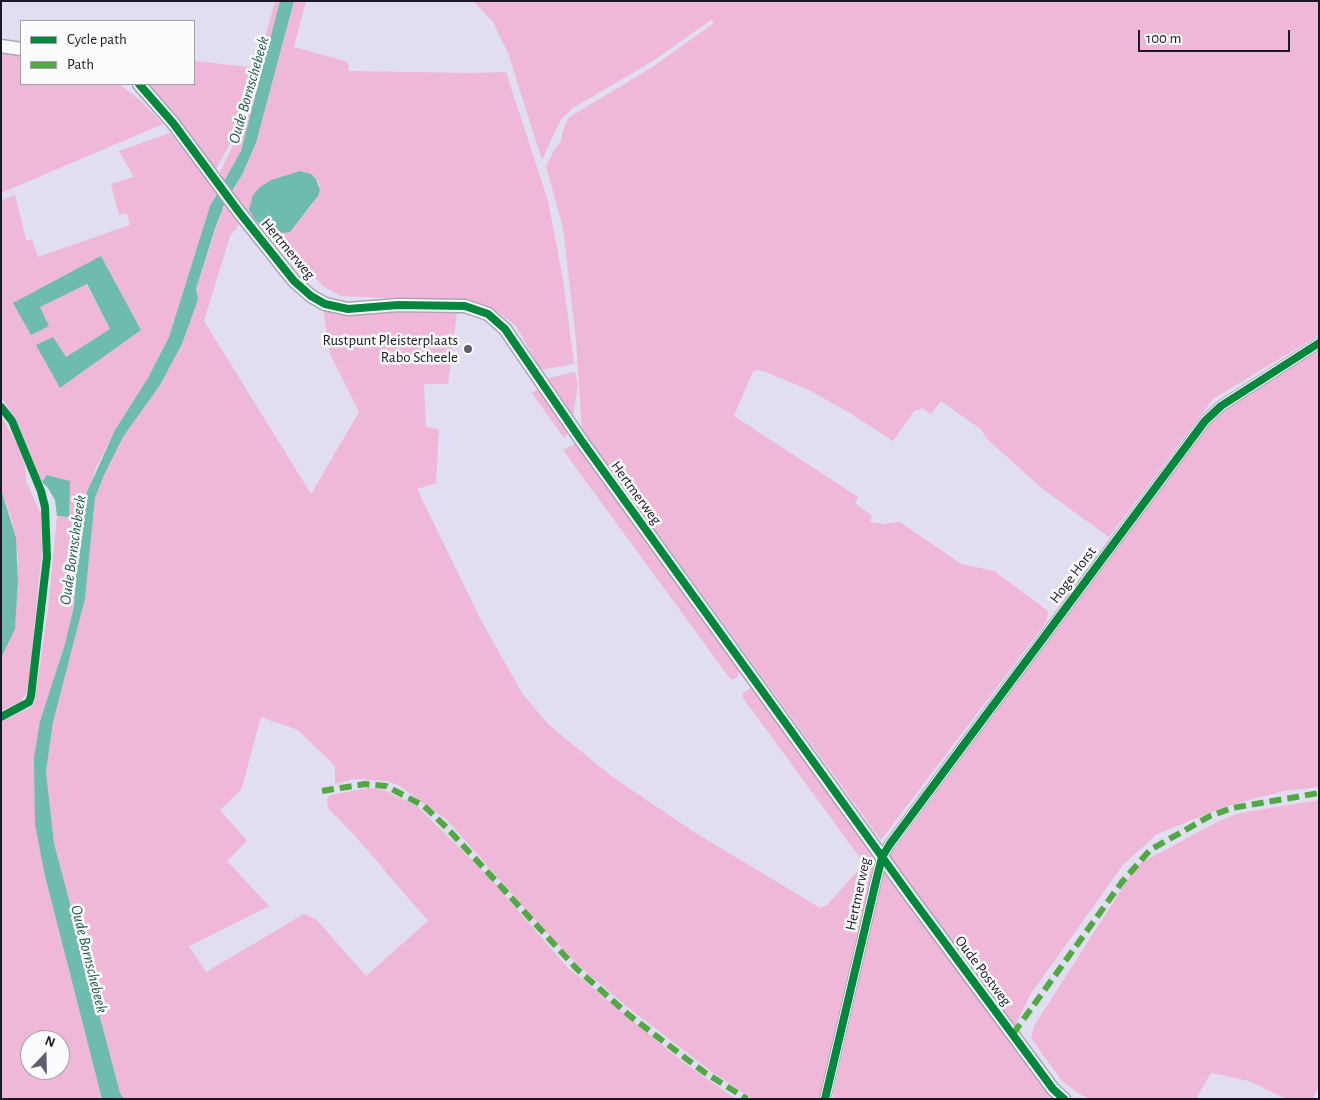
<!DOCTYPE html>
<style>
body{margin:0}
#map{position:relative;width:1320px;height:1100px;overflow:hidden;background:#e1def1;font-family:"Alegreya Sans",sans-serif}
canvas{display:block}
.frame{position:absolute;inset:0;border:2px solid #1a1727;pointer-events:none}
.legend{position:absolute;left:20px;top:20px;width:175px;height:65px;box-sizing:border-box;background:#fcfcfc;border:1px solid #a2a0a7;margin:0;padding:6px 9px;list-style:none;font-size:15px;color:#1a1727}
.legend li{display:flex;align-items:center;gap:10px;height:25px}
.legend b{width:25px;border:1px solid #a2a0a7}
.north{position:absolute;left:20px;top:1030px;width:50px;height:50px;box-sizing:border-box;background:#fcfcfc;border:1px solid #a2a0a7;border-radius:50%;rotate:21deg;font-size:14px;font-weight:700;line-height:20px;text-align:center;color:#1a1727}
.north::after{content:'';display:block;margin:auto;width:18px;height:22px;background:#605d6e;clip-path:polygon(50% 0,100% 100%,50% 72%,0 100%)}
.scale{position:absolute;left:1138px;top:30px;width:152px;height:22px;box-sizing:border-box;border:2px solid #1a1727;border-top:0;padding-left:6px;font-size:15px;line-height:18px;white-space:nowrap;color:#1a1727;-webkit-text-stroke:4px #fcfcfc;paint-order:stroke}
</style>
<div id="map">
<canvas width="1320" height="1100"></canvas>
<div class="frame"></div>
<ul class="legend">
<li><b style="height:6px;background:#00873e"></b>Cycle path</li>
<li><b style="height:6px;background:#52a944"></b>Path</li>
</ul>
<div class="north">N</div>
<div class="scale">100 m</div>
</div>
<script>
const ctx = document.querySelector('canvas').getContext('2d');
ctx.lineJoin = 'round';
function fill(path, color) {
  ctx.fillStyle = color;
  ctx.fill(path, 'evenodd');
}
function toPath(rows) {
  const path = new Path2D();
  for (const r of rows) {
    path.moveTo(r[0], r[1]);
    for (let i = 2; i < r.length; i += 2) path.lineTo(r[i], r[i + 1]);
  }
  return path;
}
function strokePath(path, color, width, dash) {
  ctx.strokeStyle = color;
  ctx.lineWidth = width;
  ctx.lineCap = dash ? 'butt' : 'round';
  ctx.setLineDash(dash || []);
  ctx.stroke(path);
}
function drawText(font, color, halo, rows, align = 'center') {
  ctx.font = font + ' "Alegreya Sans",sans-serif';
  ctx.lineWidth = 5;
  ctx.setLineDash([]);
  ctx.textBaseline = 'middle';
  ctx.strokeStyle = halo;
  ctx.fillStyle = color;
  for (const [text, x, y, turn = 0] of rows) {
    ctx.save();
    ctx.translate(x, y);
    ctx.rotate((+turn || 0) * Math.PI / 180);
    ctx.textAlign = isNaN(turn) ? turn : align;
    if (halo) ctx.strokeText(text, 0, 0);
    ctx.fillText(text, 0, 0);
    ctx.restore();
  }
}
fill(toPath([
 [275,1,280,1,247,132,241,151,223,183,218,176,239,133],
 [294,1,306,1,294,47,348,62,349,71,470,73,506,72,548,201,563,279,574,364,541,370,516,326,502,315,485,306,460,301,340,296,323,286,284,245,268,236,231,193,242,175,256,143],
 [300,171,311,174,319,183,320,190,312,205,290,232,271,180],
 [473,1,1319,1,1319,335,1213,399,1109,537,1044,490,986,438,982,430,941,401,931,414,922,408,914,411,893,441,850,413,809,390,766,372,758,370,753,371,734,416,858,497,855,503,872,516,870,522,883,524,900,522,961,564,994,571,1048,611,1047,621,881,840,592,443,582,433,576,340,563,228,546,166,556,147,561,142,562,134,568,118,654,66,714,23,711,20,653,61,573,108,561,119,542,160,508,53,493,22],
 [1,51,21,55,21,84,119,84,141,101,163,124,1,193],
 [194,61,250,67,252,70,233,138,215,171,145,84,194,84],
 [170,133,217,192,210,206,169,337,148,378,115,430,95,470,79,532,74,605,65,644,40,721,45,876,102,1099,1,1099,1,722,31,707,35,699,48,610,57,516,68,517,70,481,48,475,42,482,16,420,1,397,1,201,15,195,26,240,32,240,38,257,130,225,127,214,133,212,119,215,111,184,134,177,135,179,119,151],
 [101,256,141,330,60,388,66,357,110,329,86,284,40,307],
 [30,1040,60,1040,60,1070,30,1070],
 [225,202,241,222,230,236,204,321,311,494,359,412,330,354,323,309,338,313,457,312,448,384,424,384,426,427,439,429,436,483,417,489,481,620,522,693,548,724,611,776,691,830,820,908,827,905,861,867,861,859,743,698,742,694,752,687,876,857,822,1099,753,1099,712,1072,630,1009,579,966,535,920,448,821,398,785,386,781,354,779,335,784,335,766,298,730,261,717,241,790,220,810,247,841,227,861,269,906,189,946,206,972,304,914,317,920,366,976,428,921,357,838,328,808,327,799,330,795,369,788,384,790,418,807,489,877,567,967,683,1062,736,1099,124,1099,120,1093,54,843,46,772,53,722,85,599,95,498,104,475,123,437,160,385,182,344,198,299,196,289],
 [1319,348,1319,787,1284,791,1227,806,1157,834,1123,865,1030,995,1014,1028,888,858,1209,422,1221,409],
 [575,372,578,385,572,423,545,379],
 [538,389,567,432,566,437,564,438,532,393],
 [1,415,18,446,25,466,26,481,41,514,42,550,30,672,26,694,20,702,1,711,1,658,15,629,18,581,18,557,11,517,1,489],
 [575,444,739,671,737,678,731,680,563,450],
 [1319,800,1319,1085,1313,1099,1284,1098,1249,1081,1211,1073,1196,1099,1091,1099,1081,1095,1062,1081,1031,1038,1034,1026,1128,879,1141,863,1219,821,1240,813],
 [884,868,1019,1055,1054,1099,832,1099]
]), '#efb7d8');
fill(toPath([
 [280,1,294,1,256,143,242,175,225,202,215,229,196,289,198,299,195,308,182,344,160,385,123,437,104,475,95,498,85,599,53,722,46,772,54,843,120,1093,124,1099,102,1099,45,876,35,824,34,758,40,721,65,644,74,606,79,532,87,492,115,430,148,378,169,337,210,206,241,151],
 [300,171,311,174,316,179,320,190,318,196,290,232,282,233,269,230,256,221,249,210,253,195,260,187,271,180],
 [101,256,141,330,60,388,36,345,53,337,66,357,110,329,87,284,40,307,49,326,31,335,13,303],
 [47,475,70,481,69,517,57,516,55,500,48,488,42,482],
 [1,489,16,538,18,581,15,629,1,658]
]), '#6ebcae');
const minor = toPath([
 [825,1099,877,877,882,857,890,844,1205,421,1221,406,1319,343]
]);
const tertiary = toPath([
 [1,46,21,49],
 [139,84,173,123,239,212,294,281,311,296,325,304,348,309,398,305,465,306,488,314,505,329,581,440,911,897,1053,1089,1064,1099]
]);
strokePath(minor, '#a9a6b6', 12);
strokePath(tertiary, '#a9a6b6', 15);
strokePath(minor, '#fafafd', 10);
strokePath(tertiary, '#fafafd', 12);
strokePath(toPath([
 [322,791,365,784,386,786,424,806,446,827,577,969,630,1016,704,1072,747,1099],
 [1013,1034,1122,882,1150,850,1210,816,1232,808,1319,793]
]), '#52a944', 6, [12, 6]);
strokePath(toPath([
 [139,84,173,123,239,212,294,281,311,296,325,304,348,309,398,305,465,306,488,314,505,329,581,440,911,897,1053,1089,1064,1099],
 [1,407,12,421,41,491,45,507,47,557,31,696,29,702,1,717],
 [825,1099,877,877,882,857,890,844,1205,421,1221,406,1319,343]
]), '#00873e', 8);
for (const [x, y, r, color] of [
 [468,349,5,"#605d6e"]
]) {
  const dot = new Path2D();
  dot.arc(x, y, r, 0, 2 * Math.PI);
  ctx.fillStyle = color;
  ctx.fill(dot);
  strokePath(dot, '#fcfcfc', 2);
}
drawText('15px', '#1a1727', '#fcfcfc', [
 ["Hertmerweg",288,249,50],
 ["Hertmerweg",636,493,54],
 ["Hoge Horst",1073,575,-53],
 ["Hertmerweg",858,894,-78],
 ["Oude Postweg",983,971,53]
]);
drawText('15px', '#1a1727', '#fcfcfc', [
 ["Rustpunt Pleisterplaats",458,340],
 ["Rabo Scheele",458,357]
], 'right');
drawText('italic 16px', '#215d4d', '#fcfcfc', [
 ["Oude Bornschebeek",249,90,-74],
 ["Oude Bornschebeek",73,550,-82],
 ["Oude Bornschebeek",89,959,76]
]);
</script>
